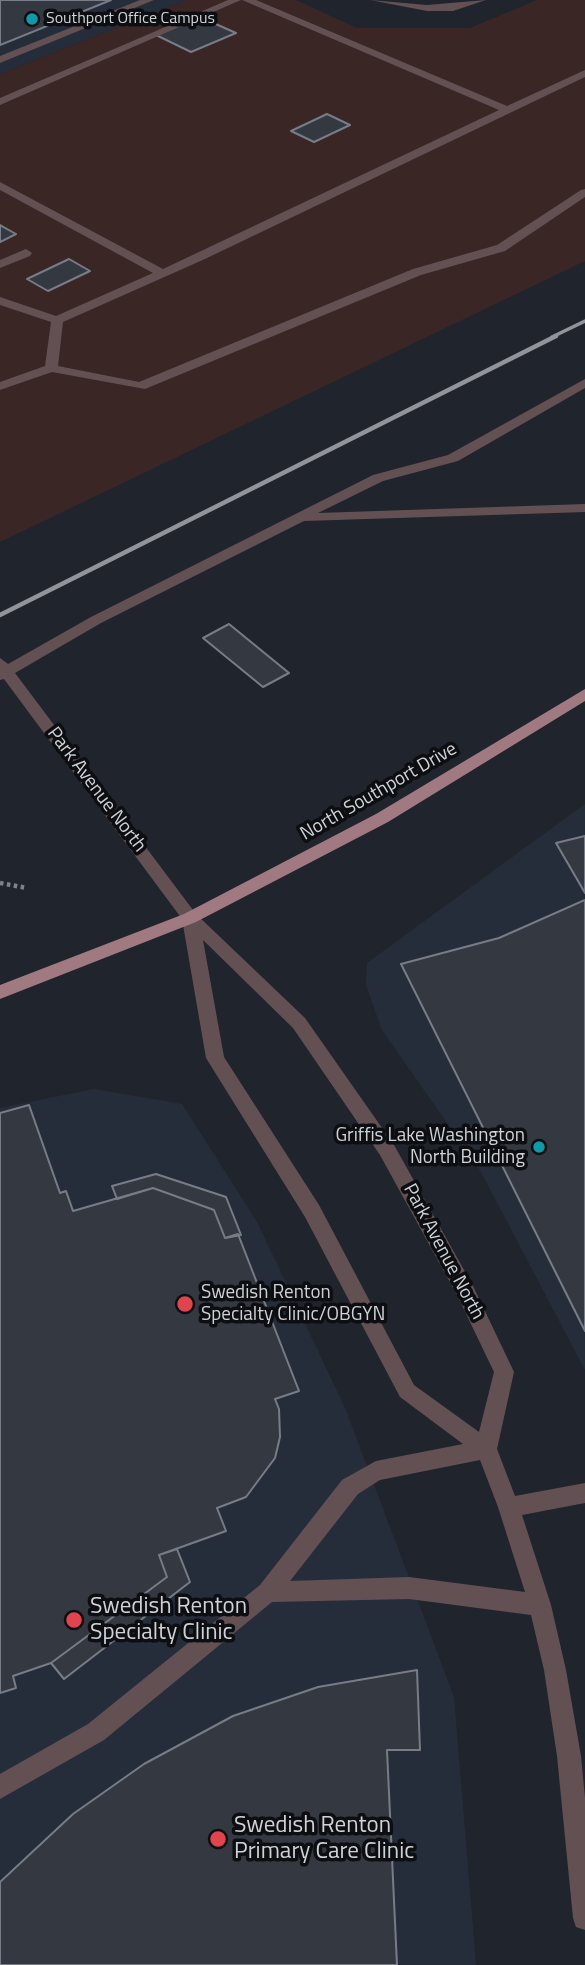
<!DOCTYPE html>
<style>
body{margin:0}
canvas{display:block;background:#20242c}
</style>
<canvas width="585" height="1965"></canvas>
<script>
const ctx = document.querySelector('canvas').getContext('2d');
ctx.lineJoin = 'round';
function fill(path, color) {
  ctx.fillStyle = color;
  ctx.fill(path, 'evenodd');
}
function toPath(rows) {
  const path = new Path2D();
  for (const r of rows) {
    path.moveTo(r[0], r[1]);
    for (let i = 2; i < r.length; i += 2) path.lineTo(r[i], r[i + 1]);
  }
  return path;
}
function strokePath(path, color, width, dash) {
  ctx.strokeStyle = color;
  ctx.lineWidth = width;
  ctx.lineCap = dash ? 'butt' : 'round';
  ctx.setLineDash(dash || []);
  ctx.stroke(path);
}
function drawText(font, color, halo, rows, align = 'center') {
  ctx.font = font + ' "Titillium Web",sans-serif';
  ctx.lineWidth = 7;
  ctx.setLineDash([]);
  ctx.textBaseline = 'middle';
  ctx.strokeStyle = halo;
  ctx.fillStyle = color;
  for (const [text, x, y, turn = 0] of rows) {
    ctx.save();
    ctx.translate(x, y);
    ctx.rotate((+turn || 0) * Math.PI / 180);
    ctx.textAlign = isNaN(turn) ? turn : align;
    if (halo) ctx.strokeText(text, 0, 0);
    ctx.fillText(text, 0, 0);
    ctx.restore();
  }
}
fill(toPath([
 [0,0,186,0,0,74],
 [585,804,585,1370,480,1170,382,1030,366,985,367,963],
 [94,1089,182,1104,257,1222,345,1408,454,1697,476,1965,0,1965,0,1108]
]), '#262d3a');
fill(toPath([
 [186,0,296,0,357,28,470,28,537,0,585,0,585,261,0,542,0,74]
]), '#392625');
const building = toPath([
 [0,0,111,0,0,45,0,0],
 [200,17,236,33,191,52,156,35,200,17],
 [327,114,350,125,314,142,291,131,327,114],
 [0,225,16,234,0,242,0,225],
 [69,259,90,271,48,291,27,279,69,259],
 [229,624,289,673,263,687,203,638,229,624],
 [585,836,585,893,556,843,585,836],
 [585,900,585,1331,401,964,499,938,585,900],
 [29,1105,60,1193,66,1191,73,1211,153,1188,214,1210,225,1238,238,1234,299,1391,275,1399,279,1409,280,1437,275,1458,246,1497,217,1508,226,1531,159,1555,167,1577,51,1663,13,1676,16,1688,0,1693,0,1113,29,1105],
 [156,1174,226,1197,241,1235,225,1238,214,1210,153,1188,117,1199,112,1186,156,1174],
 [177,1549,190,1582,64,1679,51,1663,167,1577,159,1555,177,1549],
 [417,1670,420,1750,387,1750,397,1965,0,1965,0,1882,73,1814,144,1764,233,1716,318,1687,417,1670]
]);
fill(building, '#343841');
strokePath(building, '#777c86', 2);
strokePath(toPath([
 [0,883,27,888]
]), '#7f8288', 4.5, [3.5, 3.5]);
fill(toPath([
 [140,0,154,0,0,63,0,56,140,0],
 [228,0,241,0,0,105,0,98,228,0],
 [242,0,256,0,507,106,585,70,585,77,205,259,63,322,58,366,139,382,413,269,497,245,581,190,585,189,585,197,505,251,421,275,145,389,52,372,0,390,0,382,45,366,51,322,0,305,0,297,56,316,153,273,0,190,0,182,163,269,499,110,242,0],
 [370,0,427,5,486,0,453,11,427,11,370,0],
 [26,249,32,253,30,256,0,268,0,260,26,249],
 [585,379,585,388,458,461,383,481,318,513,585,504,585,512,304,521,101,623,15,673,196,914,305,1018,394,1145,473,1286,514,1372,497,1449,515,1496,585,1483,585,1503,522,1515,551,1605,566,1670,581,1756,585,1798,585,1930,576,1927,573,1918,557,1756,544,1670,531,1615,409,1599,272,1602,104,1740,0,1799,0,1774,88,1724,260,1585,342,1480,376,1461,463,1444,400,1397,305,1217,206,1058,182,919,4,679,0,680,0,658,8,664,91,617,373,475,448,455,585,379],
 [203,940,293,1028,380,1155,458,1297,494,1372,479,1432,414,1385,319,1205,224,1057,203,940],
 [480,1460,498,1507,525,1592,409,1577,290,1581,358,1494,380,1480,480,1460]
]), '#635053');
fill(toPath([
 [585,689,585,701,388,822,196,922,0,999,0,985,184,914,376,814,585,689]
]), '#a17a81');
strokePath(toPath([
 [552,337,585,321]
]), '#91949a', 3.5);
strokePath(toPath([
 [0,615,556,336]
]), '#91949a', 4.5);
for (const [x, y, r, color] of [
 [32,19,7,"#0f9aa8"],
 [539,1147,7,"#0f9aa8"],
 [185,1304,9,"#e0444e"],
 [74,1620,9,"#e0444e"],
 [218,1839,9,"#e0444e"]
]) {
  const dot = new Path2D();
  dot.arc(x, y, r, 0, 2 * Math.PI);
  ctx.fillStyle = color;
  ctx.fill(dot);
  strokePath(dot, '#0c0e11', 2.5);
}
drawText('16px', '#cfd2d7', '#0c0e11', [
 ["Southport Office Campus",46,19]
], 'left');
drawText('19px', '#cfd2d7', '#0c0e11', [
 ["Park Avenue North",96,790,53],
 ["North Southport Drive",379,792,-30],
 ["Park Avenue North",443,1252,62]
]);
drawText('19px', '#cfd2d7', '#0c0e11', [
 ["Griffis Lake Washington",525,1136],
 ["North Building",525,1158],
 ["Swedish Renton",201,1293,"left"],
 ["Specialty Clinic/OBGYN",201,1315,"left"]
], 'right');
drawText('23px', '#cfd2d7', '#0c0e11', [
 ["Swedish Renton",90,1607],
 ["Specialty Clinic",90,1633],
 ["Swedish Renton",234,1826],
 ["Primary Care Clinic",234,1852]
], 'left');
</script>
